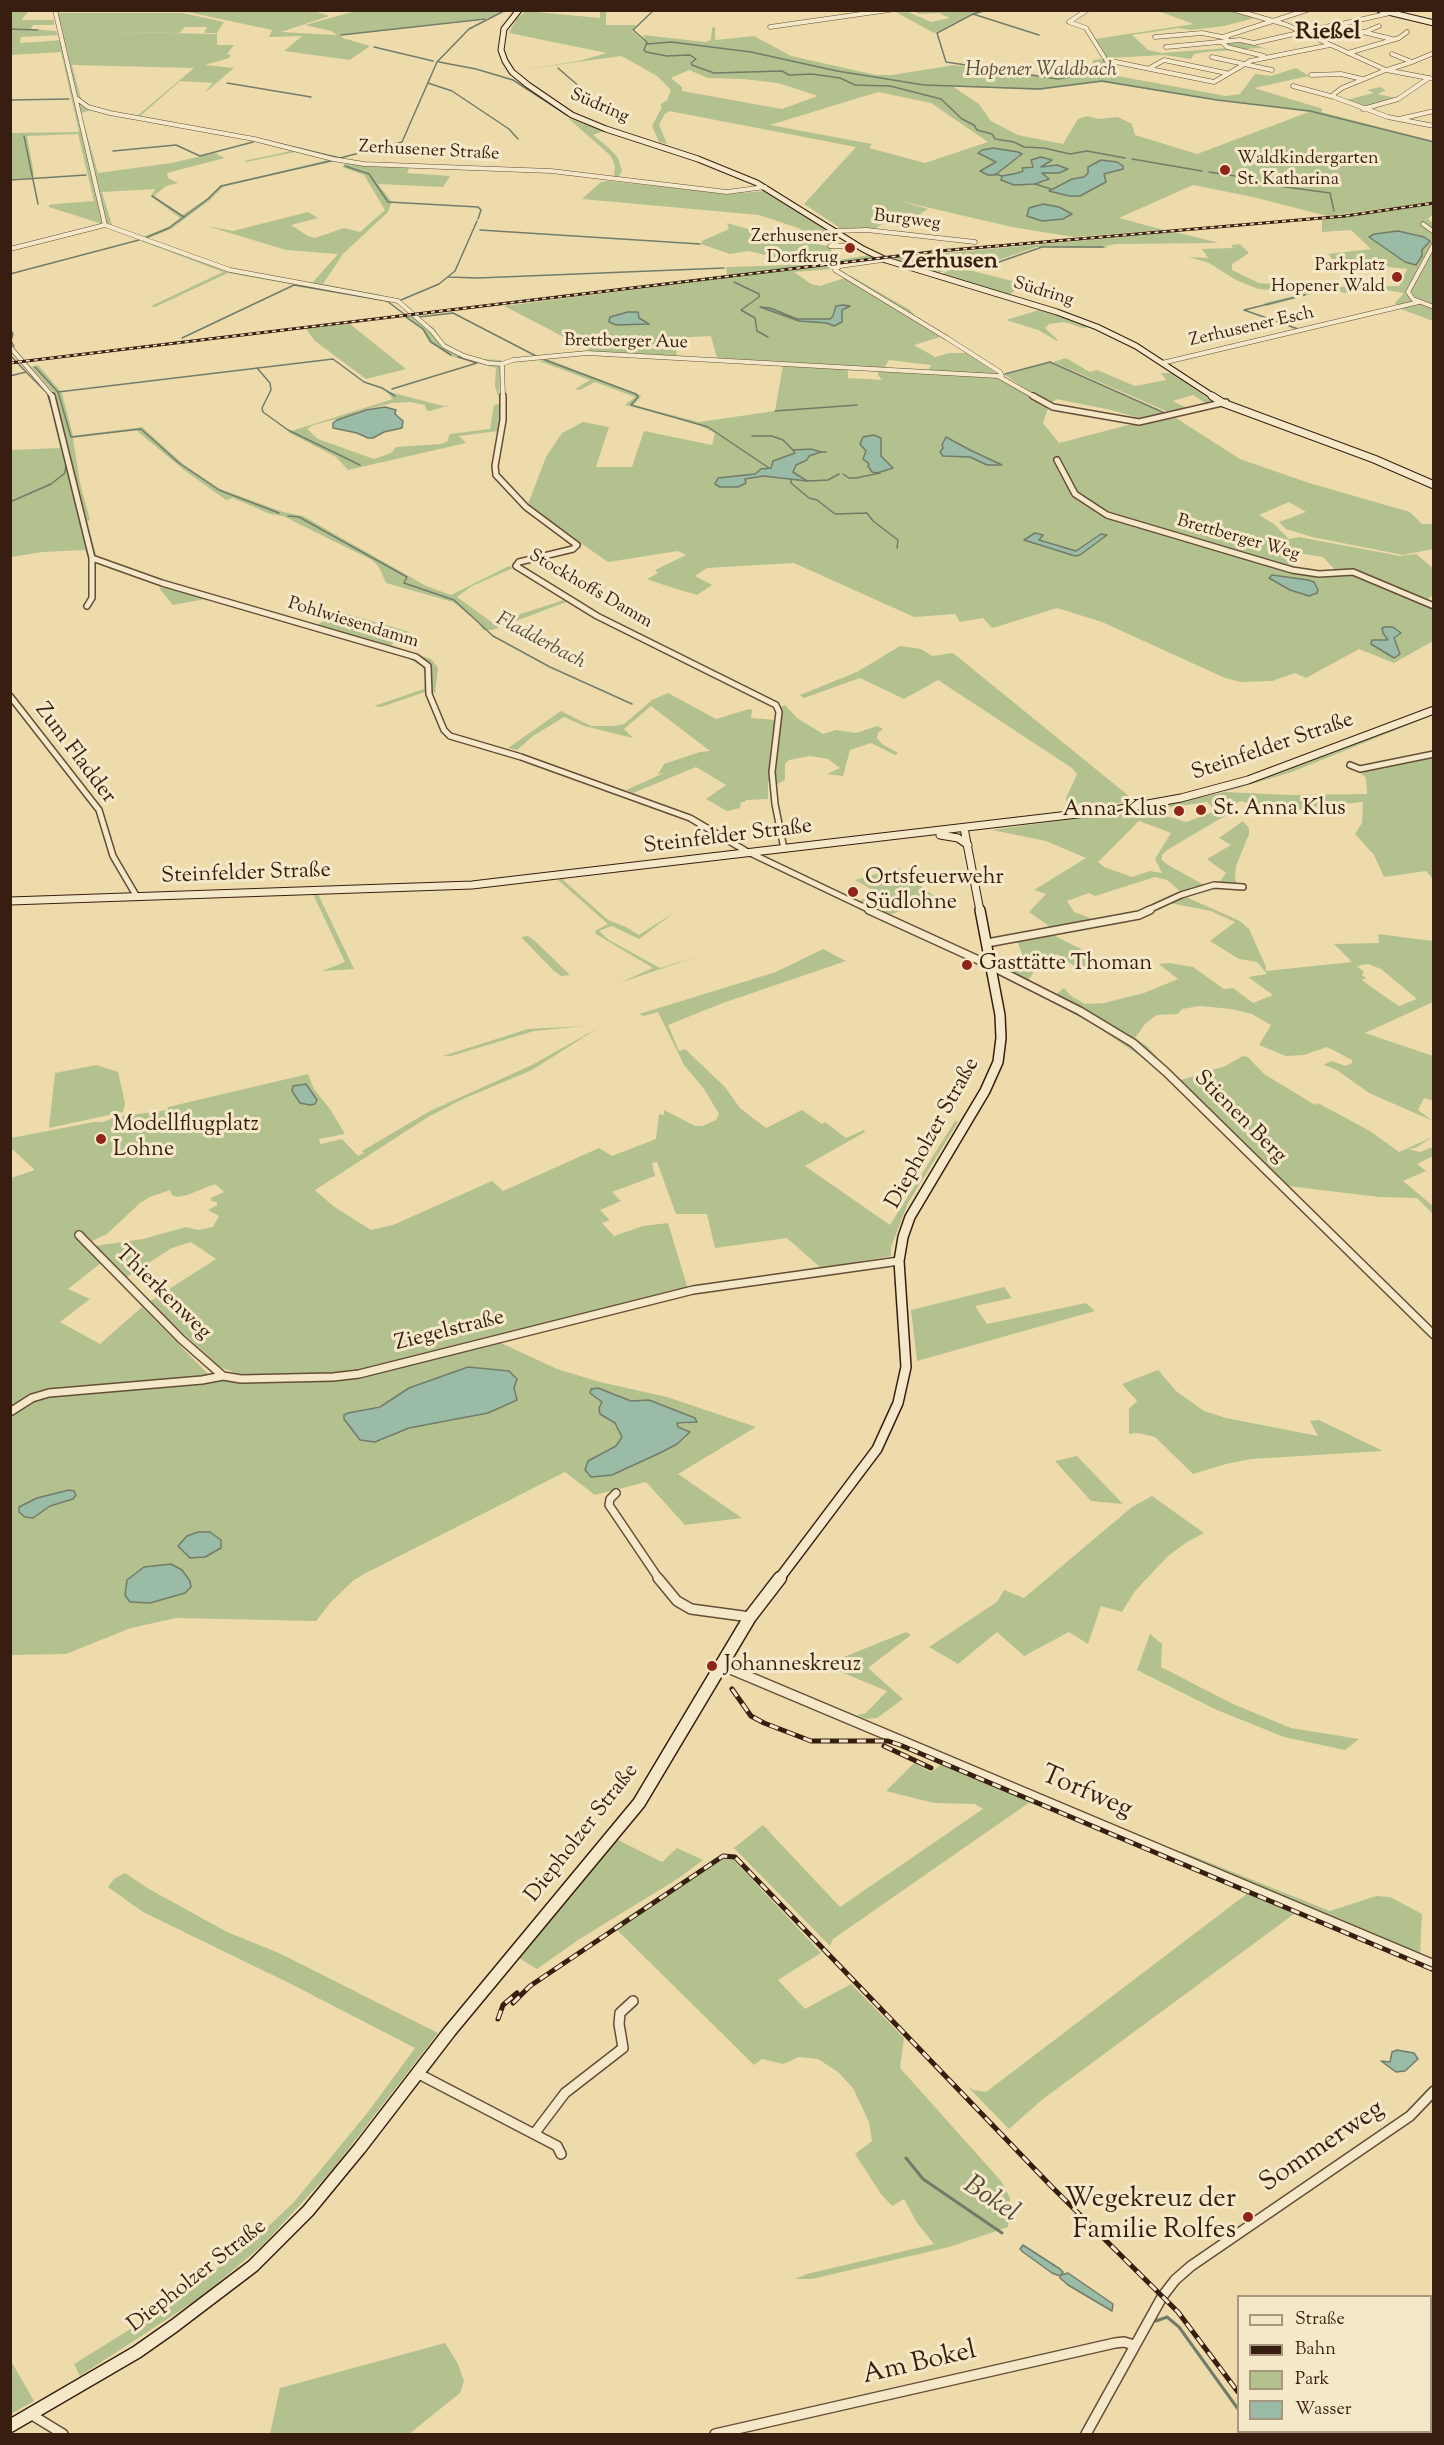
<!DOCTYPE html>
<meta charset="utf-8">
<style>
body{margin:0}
#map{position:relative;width:1444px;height:2445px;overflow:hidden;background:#eedbac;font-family:"Sorts Mill Goudy",serif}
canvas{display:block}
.frame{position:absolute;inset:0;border:12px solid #371e10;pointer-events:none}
.legend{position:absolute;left:1237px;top:2295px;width:195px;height:138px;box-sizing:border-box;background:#f4e8c9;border:2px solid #a8977f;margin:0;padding:8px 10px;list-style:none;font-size:18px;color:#371e10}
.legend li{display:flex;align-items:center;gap:12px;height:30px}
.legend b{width:30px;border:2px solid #a8977f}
</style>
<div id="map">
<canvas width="1444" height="2445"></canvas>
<div class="frame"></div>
<ul class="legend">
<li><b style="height:8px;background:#f4e8c9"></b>Straße</li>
<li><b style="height:8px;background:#371e10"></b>Bahn</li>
<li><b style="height:16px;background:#b3c18e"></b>Park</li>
<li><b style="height:16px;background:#9abba5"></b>Wasser</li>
</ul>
</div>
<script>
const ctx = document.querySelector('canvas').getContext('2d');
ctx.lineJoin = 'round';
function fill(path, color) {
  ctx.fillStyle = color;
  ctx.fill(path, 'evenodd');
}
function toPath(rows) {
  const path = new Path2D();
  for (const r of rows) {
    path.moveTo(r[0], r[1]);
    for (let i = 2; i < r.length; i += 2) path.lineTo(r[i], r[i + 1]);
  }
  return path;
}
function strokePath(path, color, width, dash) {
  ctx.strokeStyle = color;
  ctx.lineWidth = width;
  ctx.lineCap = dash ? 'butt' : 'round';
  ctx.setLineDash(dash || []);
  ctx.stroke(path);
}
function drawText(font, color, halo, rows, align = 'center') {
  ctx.font = font + ' "Sorts Mill Goudy",serif';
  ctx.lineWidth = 6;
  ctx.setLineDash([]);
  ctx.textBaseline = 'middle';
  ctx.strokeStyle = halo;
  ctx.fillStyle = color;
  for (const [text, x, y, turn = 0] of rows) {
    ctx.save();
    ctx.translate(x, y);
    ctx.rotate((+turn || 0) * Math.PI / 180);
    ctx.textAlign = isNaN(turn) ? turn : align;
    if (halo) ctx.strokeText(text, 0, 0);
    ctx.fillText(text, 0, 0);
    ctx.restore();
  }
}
fill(toPath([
 [11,10,29,11,21,20,54,20,54,25,33,25,31,29,56,31,58,35,21,37,20,43,63,40,62,33,64,32,59,31,55,11,59,13,183,13,224,22,217,33,204,33,207,27,185,27,179,33,64,31,217,34,217,45,234,45,227,54,231,55,229,58,205,65,234,68,207,91,205,92,213,83,180,81,139,117,136,117,194,68,72,65,81,99,101,112,92,110,81,113,98,173,171,163,215,153,225,158,167,173,168,178,178,183,166,186,154,196,181,216,206,199,220,186,327,160,295,152,246,162,244,161,291,151,256,142,258,141,343,162,326,162,223,187,210,200,171,229,146,239,231,269,312,283,338,254,286,250,207,226,233,231,308,212,318,218,291,225,308,236,315,238,344,228,360,232,385,210,364,175,342,167,345,164,409,168,407,173,450,176,443,187,378,184,392,202,388,212,343,254,323,284,382,295,379,300,228,273,155,307,151,306,223,272,141,241,144,239,143,237,168,227,180,218,151,196,155,189,102,192,112,225,99,225,99,223,49,207,49,205,55,204,94,201,78,134,27,136,34,174,31,178,11,179,11,133,79,132,61,52,11,55],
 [183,11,314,11,329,16,281,32,337,35,331,31,305,25,356,11,504,11,488,18,340,35,343,38,370,46,350,60,284,51,302,36,269,37,272,30],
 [526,11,600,18,600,11,606,11,606,25,636,25,632,31,643,40,645,39,643,35,705,42,711,40,712,28,715,27,715,40,754,36,791,56,876,75,892,75,954,65,1059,79,1091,72,1093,60,1100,59,1113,63,1101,73,1226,96,1240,94,1255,74,1271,76,1296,68,1309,76,1254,88,1323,109,1321,112,1433,141,1433,202,1327,216,1253,197,1193,185,1119,218,1164,230,1074,237,1012,227,900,201,928,209,915,217,898,213,875,229,840,228,804,204,856,147,669,111,664,115,659,125,667,144,659,142,652,126,662,107,660,105,667,100,671,90,657,76,627,59,621,56,520,70,579,61,607,53,509,33,517,18],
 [689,70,708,78,744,79,778,83,818,96,782,109,682,91,682,87,671,78],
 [1101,82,1194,97,1309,112,1197,154,1135,135,1132,124,1118,117,1098,119,1087,116,1078,119,1063,144,1018,135,991,121,979,104,952,86,1039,90],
 [878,92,931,103,988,142,925,163,869,148,872,144,770,125],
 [996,148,1020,157,995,173,988,175,983,173,980,170,997,163,980,155,980,151],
 [1101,160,1121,164,1103,174,1106,182,1096,188,1075,196,1049,190,1084,177,1088,173,1088,167],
 [1050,162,1040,167,1068,168,1061,173,1042,173,1046,181,1035,184,1018,185,1004,182,1021,172,1022,168],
 [894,11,906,11,931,22,950,18,939,13,920,14,912,11,984,11,971,14,934,33],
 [1158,11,1241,11,1263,16,1224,26,1191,30,1179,28,1132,35,1148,50,1162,53,1227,48,1230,47,1225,43,1236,42,1253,44,1269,50,1260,48,1206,52,1194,54,1191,59,1164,55,1108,58,1106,56,1095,39,1194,24],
 [1380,87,1386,90,1378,94,1395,98,1363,107,1346,100,1374,93,1367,90],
 [568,118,604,131,593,135,610,149,618,158,622,171,618,177,614,177,615,166,611,156],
 [608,181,729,194,764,191,838,236,817,239,798,228,759,215,582,199,601,182],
 [1433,204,1433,214,1428,219,1433,223,1433,321,1401,309,1395,303,1404,293,1379,289,1354,288,1350,293,1322,291,1267,306,1264,303,1306,293,1258,289,1236,280,1209,263,1189,257,1208,258,1202,249,1233,248,1231,245,1240,244,1249,253,1232,264,1232,270,1259,283,1313,287,1399,286,1407,269,1334,261,1328,254,1371,249,1351,230,1322,232,1322,220],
 [1398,231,1422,250,1421,253,1388,250,1369,237,1377,233],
 [727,223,762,233,832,247,829,260,833,261,869,255,876,258,411,313,727,275,726,267,789,265,786,260,749,251,730,254,701,244,702,241,729,229],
 [1175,232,1219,243,1116,244,1106,246,1107,248,1036,247,979,267,950,256,936,265,948,269,939,273,891,258],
 [834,264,833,269,794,272,811,284,820,286,851,276,910,310,924,327,940,337,914,345,935,357,949,353,966,353,998,374,928,371,931,365,889,360,884,368,717,358,711,336,674,338,677,356,591,351,504,306],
 [951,269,965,269,1024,284,1009,295,942,274],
 [1039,310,1062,316,1091,327,1083,328,1064,322,1049,324,1045,328,1058,340,1057,341,1038,330,1006,320],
 [415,316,434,328,442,341,459,352,481,359,501,360,499,398,495,386,496,368,450,356,436,346,429,342,423,330,404,317],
 [350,324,406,369,366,379,315,341,306,329],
 [1066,358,1090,372,1097,370,1135,386,1166,380,1161,373,1172,373,1215,403,1208,405,1193,395,1173,401,1191,410,1173,414,1053,362],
 [547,359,640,395,641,397,633,405,699,422,775,411,783,366,848,369,848,378,882,380,878,375,878,371,998,377,1049,406,1043,423,1059,443,1132,424,1176,418,1240,459,1309,483,1410,512,1422,524,1433,524,1433,549,1403,555,1312,537,1286,529,1279,522,1306,512,1289,502,1259,515,1274,524,1289,539,1299,537,1400,556,1416,554,1433,568,1433,595,1425,601,1353,571,1337,572,1323,557,1298,553,1291,571,1352,573,1433,607,1433,641,1394,663,1359,649,1306,678,1295,673,1272,681,1241,682,1225,678,1102,622,1057,608,996,627,992,628,983,618,960,622,955,614,914,617,794,563,707,568,695,576,712,585,697,595,667,586,647,579,658,573,655,570,686,555,678,551,608,562,533,510,528,504,546,457,562,433,583,422,609,427,596,467,632,467,644,431,712,445,715,433,695,423,625,405,635,397,595,382,580,390,575,389,590,380,539,361],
 [1050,362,1167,414,1142,419,1111,410,1056,399,1050,405,1005,375],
 [38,365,62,393,73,436,142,427,183,464,220,489,283,512,303,516,426,586,451,595,509,566,513,568,472,586,457,597,493,623,567,599,569,601,492,630,483,630,478,622,453,602,386,583,379,567,372,560,283,516,270,514,233,498,226,500,184,470,136,430,73,438,80,483,90,520,87,521,97,558,88,558,85,550,42,552,11,557,10,450,60,448,53,417,60,413,55,394,31,367],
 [386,391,443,406,450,405,430,411,426,410,425,405,410,402,392,403,359,411,349,416,313,425,307,429,318,439,374,459,391,453,396,447,440,444,447,442,450,434,490,429,494,405,500,404,501,419,498,431,459,436,466,443,348,470,336,457,288,432,393,399],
 [166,587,205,599,173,605,159,588],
 [337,611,410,632,391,645,431,659,438,668,435,693,425,692,381,707,374,706,424,689,425,673,422,666,402,655,312,629],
 [900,646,921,649,932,656,953,653,1135,801,1068,809,1066,798,1077,774,1072,768,938,680,904,699,860,678,804,698,800,695,857,672],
 [668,693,716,719,749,709,752,710,751,718,776,720,776,709,785,705,797,718,823,734,836,730,856,733,877,726,883,729,878,733,877,738,882,744,898,753,895,755,871,743,850,750,843,776,827,774,840,768,828,759,810,756,789,760,785,764,785,780,776,785,768,782,768,799,746,800,745,802,741,802,740,808,727,811,706,799,726,785,696,767,633,793,626,790,664,773,658,774,664,764,700,752,710,751,651,706,624,729,633,738,584,726,564,717,533,736,517,750,508,748,561,711,591,726,614,726,624,724,652,700],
 [1433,713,1433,715,1292,772,1225,792,1290,795,1367,794,1366,778,1358,770,1433,752,1433,879,1426,871,1384,877,1374,855,1355,834,1362,823,1363,802,1310,807,1281,814,1241,801,1232,805,1230,813,1167,850,1162,855,1162,860,1168,865,1206,886,1186,897,1240,921,1249,929,1266,967,1266,971,1352,962,1334,944,1379,943,1378,934,1433,941,1433,1002,1365,1033,1433,1056,1433,1101,1424,1098,1418,1110,1433,1121,1369,1093,1337,1070,1324,1065,1331,1061,1346,1066,1352,1063,1352,1060,1327,1047,1304,1055,1286,1056,1259,1045,1271,1025,1252,1014,1231,1009,1200,1006,1182,1009,1178,1014,1157,1015,1145,1024,1135,1038,1147,1046,1157,1057,1146,1060,1099,1028,1049,1000,1064,988,1071,996,1085,1004,1104,1003,1144,993,1178,979,1159,964,1169,963,1193,967,1224,989,1233,988,1253,1003,1273,995,1248,977,1267,974,1257,962,1239,959,1210,941,1235,922,1211,911,1170,903,1168,900,1181,892,1167,880,1155,877,1095,896,1089,893,1067,901,1074,912,1098,921,1047,931,1049,926,1029,912,1046,894,1034,890,1086,858,1046,841,992,830,1144,809,1186,822,1216,811,1207,802,1157,809,1152,807,1224,792],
 [1139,821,1171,833,1155,859,1162,873,1150,871,1132,877,1104,867,1098,862],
 [1368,964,1381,969,1417,999,1399,1006,1374,989,1362,980,1366,978,1362,975,1364,972,1357,966],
 [1243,821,1249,828,1249,834,1236,866,1235,879,1237,884,1219,883,1226,873,1207,859,1231,845,1219,838],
 [898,868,935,897,887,916,858,902,876,892,855,880],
 [562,879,608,920,626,927,639,935,675,912,639,939,612,926,599,931,609,940,660,968,699,956,619,983,653,968,596,934,595,931,608,924,558,880],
 [313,894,318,894,354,969,322,971,345,962],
 [1051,934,1083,950,1088,956,1097,962,1083,972,1057,954,1049,957,1038,965,1028,981,1001,968,999,960,1023,956,1017,941],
 [528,936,535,941,570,975,561,976,554,971,521,937],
 [823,949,846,961,723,1003,668,1025,679,1051,685,1049,725,1087,740,1108,766,1128,802,1110,822,1124,825,1122,846,1138,864,1130,865,1132,805,1166,890,1225,955,1121,958,1122,908,1203,891,1247,891,1256,821,1268,787,1238,715,1248,707,1214,676,1214,657,1162,652,1163,655,1176,612,1192,621,1201,600,1210,610,1220,602,1223,614,1236,643,1226,668,1223,688,1289,354,1371,329,1374,238,1374,220,1367,149,1302,216,1259,191,1242,172,1248,125,1278,106,1259,68,1289,90,1299,60,1322,100,1344,142,1307,210,1376,48,1392,11,1409,11,1178,35,1170,11,1148,11,1138,94,1122,103,1122,116,1117,168,1110,168,1107,308,1074,314,1089,330,1109,345,1134,319,1139,320,1144,342,1139,358,1156,364,1153,362,1151,430,1111,532,1065,598,1028,532,1070,463,1099,428,1117,315,1190,333,1206,371,1230,393,1225,492,1181,503,1191,599,1148,612,1156,656,1139,659,1114,664,1115,664,1110,695,1126,702,1126,716,1120,719,1114,704,1089,684,1065,658,1012,644,1016,639,1014,776,972],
 [215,1184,224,1192,211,1198,211,1201,217,1202,217,1205,208,1210,219,1216,213,1227,198,1230,186,1227,143,1239,94,1246,90,1242,107,1234,140,1203,150,1197,170,1190,172,1195,177,1197,187,1195],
 [585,1026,534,1031,451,1056,443,1056,528,1029],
 [1243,1056,1248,1057,1264,1074,1315,1105,1318,1103,1370,1131,1399,1152,1433,1137,1415,1148,1408,1149,1420,1152,1433,1147,1433,1156,1417,1164,1426,1171,1403,1181,1433,1206,1433,1214,1417,1198,1379,1197,1288,1186,1181,1080,1225,1066],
 [96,1065,118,1072,125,1103,123,1112,49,1128,55,1073],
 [1004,1287,1012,1298,975,1306,987,1324,1086,1303,1095,1311,917,1361,911,1310],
 [499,1342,557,1369,600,1382,667,1397,756,1427,678,1474,742,1518,685,1525,646,1482,595,1495,565,1472,366,1573,354,1580,331,1602,316,1621,176,1618,131,1628,66,1654,11,1655,10,1415,33,1400,49,1395,216,1381,339,1379],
 [468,1367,509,1371,517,1396,488,1413,409,1428,380,1441,347,1424,344,1419,348,1413,380,1406,409,1388],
 [598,1388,616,1397,664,1406,694,1418,686,1424,677,1423,678,1427,686,1429,685,1438,677,1444,625,1470,612,1475,591,1477,587,1474,588,1461,616,1446,622,1437,615,1423,599,1408,602,1403],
 [1158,1370,1176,1391,1204,1411,1226,1418,1318,1436,1310,1421,1319,1420,1383,1451,1251,1459,1226,1464,1193,1474,1155,1437,1138,1433,1129,1434,1129,1409,1137,1401,1122,1384],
 [1077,1456,1123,1504,1091,1501,1055,1461],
 [1152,1496,1204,1533,1187,1542,1168,1556,1135,1591,1122,1612,1101,1606,1088,1644,1069,1632,1024,1656,997,1632,958,1664,929,1647,997,1602,1004,1590,1024,1598,1132,1507],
 [906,1632,911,1635,868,1668,903,1699,877,1718,866,1719,857,1715,866,1713,887,1691,824,1665],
 [1150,1634,1162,1644,1161,1667,1233,1704,1291,1728,1359,1739,1345,1750,1284,1737,1217,1710,1137,1670],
 [914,1763,931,1772,942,1764,1030,1802,833,1939,830,1946,734,1848,763,1825,840,1907,983,1809,975,1804,934,1803,886,1791],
 [616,1839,662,1862,677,1848,703,1860,679,1878,578,1940,537,1969,519,1958],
 [1183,1852,1330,1911,1376,1896,1390,1897,1422,1914,1420,1955,1180,1855],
 [725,1853,733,1859,821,1953,778,1980,805,2009,851,1984,904,2038,900,2068,1001,2181,1010,2198,1008,2227,949,2247,812,2279,795,2279,807,2274,934,2244,917,2223,904,2199,892,2206,881,2194,855,2154,872,2141,869,2122,853,2088,838,2072,818,2059,799,2057,783,2064,762,2059,754,2065,613,1926],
 [125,1873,149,1889,227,1932,279,1953,438,2033,333,2169,264,2244,201,2297,80,2376,74,2364,145,2320,192,2288,257,2237,294,2202,368,2112,415,2048,293,1985,143,1912,108,1887,114,1879],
 [1248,1893,1294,1914,1043,2099,1009,2129,967,2086,973,2090,986,2092],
 [445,2343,458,2364,464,2381,460,2393,409,2434,270,2434,280,2388],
 [11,2361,34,2401,11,2414]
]), '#b3c18e');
const water = toPath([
 [993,148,1018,152,1022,154,995,175,988,175,980,171,996,162,978,153,982,150,993,148],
 [1041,157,1052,160,1041,167,1057,165,1068,169,1059,173,1042,173,1049,179,1035,184,1014,185,1001,180,1002,176,1018,173,1023,171,1022,168,1033,167,1031,160,1041,157],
 [1101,160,1117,162,1123,166,1123,169,1104,174,1106,182,1080,196,1069,196,1049,191,1072,179,1084,177,1088,173,1088,167,1101,160],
 [1043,204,1059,207,1072,214,1063,219,1042,221,1027,216,1029,208,1043,204],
 [1398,231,1424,237,1430,241,1422,250,1422,256,1416,265,1405,262,1369,237,1374,234,1398,231],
 [843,305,850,306,842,310,842,322,834,326,827,323,799,321,760,307,770,308,797,319,830,319,833,316,836,306,843,305],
 [628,312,638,312,639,318,649,324,616,325,609,322,610,317,628,312],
 [385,407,396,410,395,414,403,421,402,428,384,432,373,438,368,438,357,433,333,428,333,423,337,420,366,410,385,407],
 [874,435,881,438,881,456,893,468,877,473,872,472,868,466,869,464,863,459,866,451,860,444,863,437,874,435],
 [946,437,970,450,1002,465,987,465,970,457,943,456,940,452,943,448,942,445,946,437],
 [811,449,821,452,809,456,807,460,796,465,793,472,807,481,763,476,745,479,746,483,738,487,720,487,715,484,718,478,755,474,761,469,771,468,773,461,795,453,793,450,811,449],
 [1035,533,1043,535,1039,540,1076,551,1101,534,1107,535,1080,555,1075,556,1024,540,1035,533],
 [1272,575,1308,580,1314,582,1318,590,1317,593,1309,596,1290,590,1269,578,1272,575],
 [1385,627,1393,627,1401,633,1394,638,1400,654,1394,658,1371,644,1372,640,1388,640,1383,633,1382,628,1385,627],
 [306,1084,317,1100,315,1104,310,1105,300,1103,292,1091,293,1086,306,1084],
 [468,1367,509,1371,517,1379,514,1388,517,1400,488,1413,409,1428,375,1442,360,1440,344,1419,344,1415,348,1413,380,1407,409,1388,468,1367],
 [598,1388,631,1401,649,1400,695,1418,697,1422,677,1423,678,1427,690,1432,677,1444,662,1452,612,1475,591,1477,585,1470,588,1461,616,1446,622,1437,615,1423,600,1414,599,1408,602,1402,590,1393,591,1389,598,1388],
 [69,1490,74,1491,76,1495,73,1499,50,1506,33,1518,25,1517,19,1512,19,1507,37,1498,69,1490],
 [198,1532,210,1532,221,1540,221,1548,205,1557,190,1558,178,1546,187,1536,198,1532],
 [171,1564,182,1570,190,1581,191,1587,185,1593,150,1603,130,1602,125,1595,127,1580,144,1567,171,1564],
 [1397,2050,1414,2053,1418,2059,1405,2071,1396,2072,1381,2061,1390,2062,1392,2052,1397,2050],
 [1023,2245,1060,2269,1063,2272,1061,2275,1068,2273,1113,2304,1112,2311,1068,2285,1060,2278,1060,2276,1052,2273,1023,2252,1020,2249,1023,2245]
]);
fill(water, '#9abba5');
strokePath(water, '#727c69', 1.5);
strokePath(toPath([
 [654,10,633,30,647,42,644,50,646,52,667,56,690,55,696,59,691,63,692,65,714,73,782,71,789,75,812,74,840,78,855,85,890,86,941,99,962,119,974,125,977,130,992,134,995,139,1014,142,1024,147,1044,148,1070,154,1087,151,1125,158],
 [987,10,973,14,937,33,946,62,1058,79,1084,74],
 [973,14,1039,35],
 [10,29,38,30],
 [341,35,485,19],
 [647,44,671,42,751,52,837,71,924,85,1039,89,1102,81,1217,100,1310,111,1434,142],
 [374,47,433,61],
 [439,62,476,69,513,80,567,115],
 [558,68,612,115],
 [227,83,311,97],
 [428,83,452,91,509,129,518,139],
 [10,100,69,99],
 [24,136,38,204],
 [264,140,340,158,402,142,437,62,469,29,506,10],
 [113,151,176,145,200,156,253,142],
 [1132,159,1202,171],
 [345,166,369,174,388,202,478,207,481,210,478,219],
 [1209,172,1249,178],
 [995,174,1002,176],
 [1254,178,1264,184,1330,193,1334,211],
 [10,180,86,175],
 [1035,184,1051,189],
 [152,196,184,217],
 [480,230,700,244],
 [145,238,169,228,208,199,221,186,331,161],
 [982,268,1042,247,1103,247],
 [10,274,139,240],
 [448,277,478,278,724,268],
 [734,282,759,294,759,297,741,310,755,318,757,331,768,337],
 [401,300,439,284,455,271,477,221],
 [406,317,423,329,431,342,451,355],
 [419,317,453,313,536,356],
 [10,328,13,334,11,341,14,346],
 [1298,329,1244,310,1305,295],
 [182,338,294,285,387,301,404,314],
 [10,355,26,372,10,376],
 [545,360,636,394,638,397,631,405,708,427,769,468],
 [35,367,58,392,71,437,141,429,179,463,219,490,279,513],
 [257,368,270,383,271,390,262,408,263,412,288,430,360,465],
 [26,372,47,393,52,408],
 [1005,374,1050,362,1167,414],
 [392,389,477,363,458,357],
 [58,392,333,359,364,382,382,388,395,396],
 [775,411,857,405],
 [752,436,772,436,783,440,793,450],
 [821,452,826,452],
 [843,474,849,478,856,478,880,473],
 [791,479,791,483,809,498,817,500,835,514,867,513,873,521,898,540,897,548],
 [807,481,828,480,839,474],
 [10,502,51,484,65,473,66,463],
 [288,516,299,517,407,577,404,583,454,600,493,636,550,667,632,704]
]), '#727c69', 1.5);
strokePath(toPath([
 [906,2158,923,2179,1002,2233],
 [1156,2321,1167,2317,1179,2327,1238,2409],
 [1255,2432,1257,2434]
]), '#727c69', 3);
const minorFar3 = toPath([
 [55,10,105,225],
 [1087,10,1069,22,1086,28,1104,57],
 [1235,10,1287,25,1386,70,1434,79],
 [1337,25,1390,13],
 [770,27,889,10],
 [1155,37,1202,33,1227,38],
 [1223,37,1307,10],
 [1353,37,1379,26],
 [1222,42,1227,47,1264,56],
 [1166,47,1240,40,1254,43,1334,25,1392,39],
 [1348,53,1399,38,1407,32],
 [1212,57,1272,70],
 [1106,60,1214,82,1250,61,1330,45],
 [1412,62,1434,53],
 [1150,68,1164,60,1226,73],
 [1387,70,1412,62,1392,54],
 [1311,75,1341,74,1362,79],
 [1293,86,1334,97,1388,117,1434,126],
 [1334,97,1334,94,1342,88,1386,70],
 [76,98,88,107,110,113,254,139,333,159,364,164,551,171,727,192,765,187],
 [1363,109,1398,99,1429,78],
 [1399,119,1434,111],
 [1423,224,1434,232],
 [105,225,230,270,398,301,432,331,444,346,464,356,488,363,502,364,513,360,587,353,998,376,1035,397],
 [835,231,867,230,975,242],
 [1434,244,1408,292,1413,299,1434,307],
 [830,246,858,246],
 [10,249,105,225],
 [889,259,840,266,835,270,947,338,1000,372,1002,376],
 [10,347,53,397],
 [1162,363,1419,302],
 [502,364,503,397]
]);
const minorFar2 = toPath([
 [52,396,92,558],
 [503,396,503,420,495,466,496,475,526,507,577,545,573,549,519,562,516,566,597,616,776,705,779,712,772,772,775,804,784,849],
 [1033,396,1053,407,1139,422,1226,402],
 [1057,460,1075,494,1107,515,1292,570,1319,574,1353,572,1434,606],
 [87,606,92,598,92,558,162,583,416,657,428,666,429,694,444,730,450,736,521,757,690,818,746,851,872,911],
 [10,696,99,810,113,856,137,897],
 [1350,765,1360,769,1434,754],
 [1146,911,1181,895,1214,885,1243,887]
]);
const minorFar1 = toPath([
 [869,910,985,963,1080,1011,1133,1043,1166,1072,1434,1335],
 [987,943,1139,915,1150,910],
 [79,1235,181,1339,223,1376],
 [10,1412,32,1398,49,1393,202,1380,223,1376,241,1379,333,1377,359,1374,693,1290,899,1261],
 [616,1493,610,1499,609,1505,659,1579]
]);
const minor = toPath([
 [658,1578,677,1601,691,1609,750,1617],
 [721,1665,1434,1965],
 [417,2073,557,2146,561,2154],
 [534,2134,565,2093,623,2048,619,2024,620,2013,633,2001],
 [32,2415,63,2434],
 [715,2434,1115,2343,1124,2342,1134,2345],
 [1086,2434,1162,2297,1175,2280,1191,2266,1410,2116,1434,2091]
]);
const secondaryFar3 = toPath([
 [519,10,504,29,501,50,505,61,512,72,528,85,572,115,606,129,698,159,757,183,863,249,886,260,1057,312,1097,327,1136,346,1214,397],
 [1380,10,1434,23]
]);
const secondaryFar2 = toPath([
 [1212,396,1223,403,1374,459,1434,485],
 [964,828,980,911],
 [940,835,958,838,968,845],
 [10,901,472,885,1120,809,1181,798,1248,780,1434,710]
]);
const secondaryFar1 = toPath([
 [779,1579,877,1449,898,1403,906,1367,899,1261,903,1237,910,1217,985,1091,998,1062,1001,1038,1000,1015,980,910]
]);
const secondary = toPath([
 [10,2426,137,2352,174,2326,253,2266,308,2211,360,2148,450,2031,639,1803,750,1617,780,1578]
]);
strokePath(minorFar3, '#654d37', 5);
strokePath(minorFar2, '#654d37', 8);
strokePath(minorFar1, '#654d37', 10);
strokePath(minor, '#654d37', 12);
strokePath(secondaryFar3, '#371e10', 7);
strokePath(secondaryFar2, '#371e10', 9);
strokePath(secondaryFar1, '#371e10', 12);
strokePath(secondary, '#371e10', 15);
strokePath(minorFar3, '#f4e8c9', 4);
strokePath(minorFar2, '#f4e8c9', 5);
strokePath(minorFar1, '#f4e8c9', 7);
strokePath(minor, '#f4e8c9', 9);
strokePath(secondaryFar3, '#f4e8c9', 5);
strokePath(secondaryFar2, '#f4e8c9', 7);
strokePath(secondaryFar1, '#f4e8c9', 9);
strokePath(secondary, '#f4e8c9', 12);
const railFar1 = toPath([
 [10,363,939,251,1345,216,1434,203]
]);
const rail = toPath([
 [732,1689,751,1716,764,1723,811,1741,888,1741,900,1745,1434,1970],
 [884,1746,931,1768],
 [513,2003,530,1986,723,1856,735,1857,1052,2187,1178,2312,1238,2392],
 [498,2019,503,2005,517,1993],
 [1267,2432,1269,2434]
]);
strokePath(railFar1, '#371e10', 3);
strokePath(rail, '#371e10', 5);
strokePath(railFar1, '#f4e8c9', 1.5, [4]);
strokePath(rail, '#f4e8c9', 3, [9]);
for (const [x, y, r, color] of [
 [1225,170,6,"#8f2418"],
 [850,248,6,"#8f2418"],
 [1397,277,6,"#8f2418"],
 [1201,810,6,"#8f2418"],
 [1179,811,6,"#8f2418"],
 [853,892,6,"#8f2418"],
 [967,965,6,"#8f2418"],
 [101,1139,6,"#8f2418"],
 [712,1666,6,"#8f2418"],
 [1248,2217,6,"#8f2418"]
]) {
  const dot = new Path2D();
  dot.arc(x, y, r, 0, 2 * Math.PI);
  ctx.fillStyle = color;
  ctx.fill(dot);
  strokePath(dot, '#f4e8c9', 2);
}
drawText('18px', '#371e10', '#f4e8c9', [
 ["Südring",599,107,23],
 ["Zerhusener Straße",429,152,3],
 ["Burgweg",907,221,7],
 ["Südring",1043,293,17],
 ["Zerhusener Esch",1252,328,-13],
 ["Brettberger Aue",626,343,1],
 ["Brettberger Weg",1238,539,16],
 ["Stockhoffs Damm",590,590,30],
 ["Pohlwiesendamm",353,624,17]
]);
drawText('18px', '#371e10', '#f4e8c9', [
 ["Waldkindergarten",1237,160,"left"],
 ["St. Katharina",1237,181,"left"],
 ["Zerhusener",838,238],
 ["Dorfkrug",838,259],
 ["Parkplatz",1385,267],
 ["Hopener Wald",1385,288]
], 'right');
drawText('italic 20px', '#554d3d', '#f4e8c9', [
 ["Hopener Waldbach",1041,72],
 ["Fladderbach",540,642,28]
]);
drawText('22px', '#371e10', '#f4e8c9', [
 ["Steinfelder Straße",1273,748,-19],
 ["Zum Fladder",74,754,53],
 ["Steinfelder Straße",728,838,-7],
 ["Steinfelder Straße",246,875,-2],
 ["Stienen Berg",1239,1118,45],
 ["Diepholzer Straße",934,1134,-61],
 ["Thierkenweg",162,1294,44],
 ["Ziegelstraße",450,1332,-14],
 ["Diepholzer Straße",583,1834,-52],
 ["Diepholzer Straße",198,2277,-38]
]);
drawText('22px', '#371e10', '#f4e8c9', [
 ["St. Anna Klus",1213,810],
 ["Anna-Klus",1167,811,"right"],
 ["Ortsfeuerwehr",865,879],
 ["Südlohne",865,904],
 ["Gasttätte Thoman",979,965],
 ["Modellflugplatz",113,1126],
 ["Lohne",113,1151],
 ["Johanneskreuz",724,1666]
], 'left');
drawText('bold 24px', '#371e10', '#f4e8c9', [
 ["Rießel",1328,34],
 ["Zerhusen",950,263]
]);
drawText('27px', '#371e10', '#f4e8c9', [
 ["Torfweg",1086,1794,23],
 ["Sommerweg",1323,2148,-34],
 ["Am Bokel",920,2365,-13]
]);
drawText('27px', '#371e10', '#f4e8c9', [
 ["Wegekreuz der",1236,2201],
 ["Familie Rolfes",1236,2232]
], 'right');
drawText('italic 28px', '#554d3d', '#f4e8c9', [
 ["Bokel",990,2201,34]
]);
</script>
